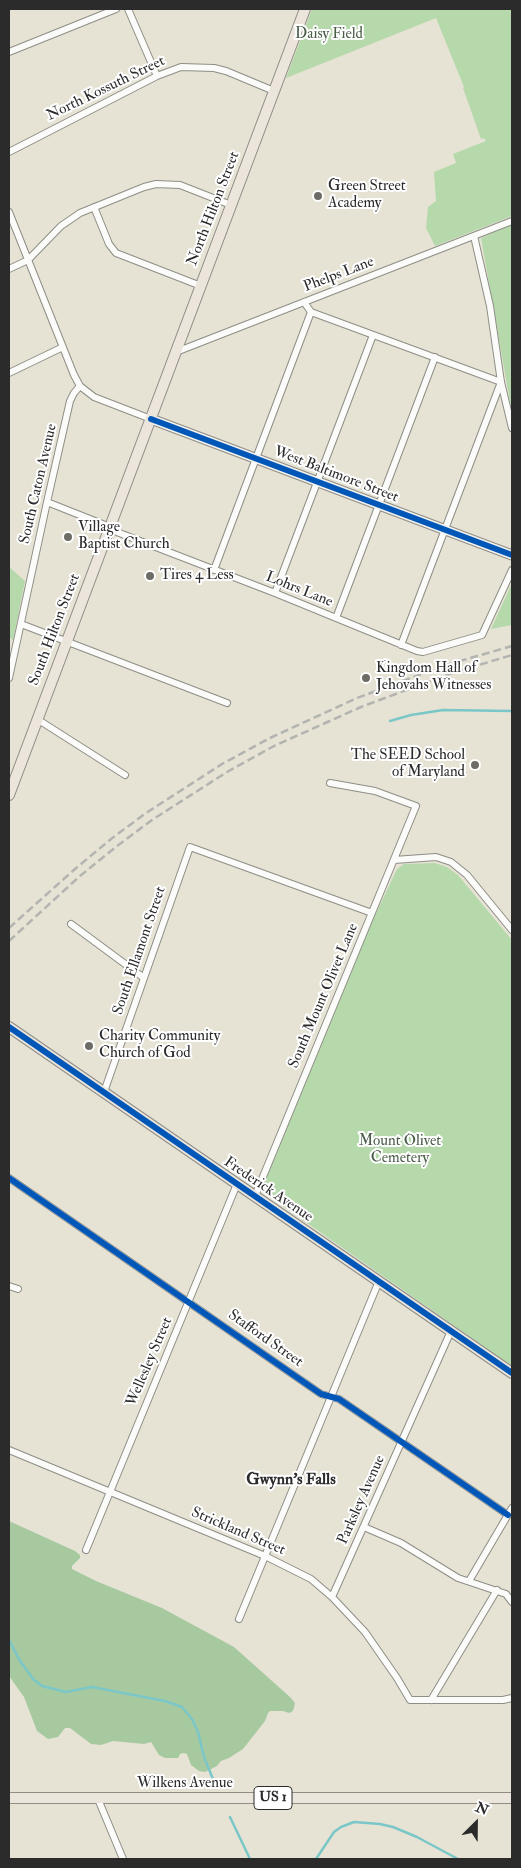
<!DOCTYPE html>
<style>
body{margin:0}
#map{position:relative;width:521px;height:1868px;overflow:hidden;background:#e6e3d5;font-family:"IM FELL Double Pica",serif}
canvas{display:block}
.frame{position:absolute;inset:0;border:10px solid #2b2b2b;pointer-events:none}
.north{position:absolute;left:451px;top:1798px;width:50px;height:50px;-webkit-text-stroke:4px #fff;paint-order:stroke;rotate:23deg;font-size:14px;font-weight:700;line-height:20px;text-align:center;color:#2b2b2b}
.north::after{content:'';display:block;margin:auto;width:18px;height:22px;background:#2b2b2b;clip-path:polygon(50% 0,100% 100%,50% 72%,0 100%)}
</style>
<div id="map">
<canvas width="521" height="1868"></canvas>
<div class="frame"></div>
<div class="north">N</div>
</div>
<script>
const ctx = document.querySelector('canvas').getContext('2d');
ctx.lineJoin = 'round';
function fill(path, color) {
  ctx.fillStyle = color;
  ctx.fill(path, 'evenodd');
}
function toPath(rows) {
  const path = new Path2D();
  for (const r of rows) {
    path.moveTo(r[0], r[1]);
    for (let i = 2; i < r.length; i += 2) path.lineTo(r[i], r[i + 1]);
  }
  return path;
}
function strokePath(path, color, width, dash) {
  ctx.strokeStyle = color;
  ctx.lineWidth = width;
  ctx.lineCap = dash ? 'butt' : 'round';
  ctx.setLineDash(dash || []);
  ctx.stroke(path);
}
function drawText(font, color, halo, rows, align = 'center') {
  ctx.font = font + ' "IM FELL Double Pica",serif';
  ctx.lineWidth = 4;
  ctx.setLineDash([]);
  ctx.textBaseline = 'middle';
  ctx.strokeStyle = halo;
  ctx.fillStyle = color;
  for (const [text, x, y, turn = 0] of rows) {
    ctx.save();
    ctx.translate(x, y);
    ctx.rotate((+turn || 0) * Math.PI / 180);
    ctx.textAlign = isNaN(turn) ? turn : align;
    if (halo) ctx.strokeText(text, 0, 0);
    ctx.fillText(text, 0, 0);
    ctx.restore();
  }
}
fill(toPath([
 [312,9,512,9,512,216,435,246,426,228,428,207,436,201,434,172,456,163,453,154,486,141,484,138,481,139,463,88,464,87,436,18,286,78],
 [512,224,512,413,481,238],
 [9,567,25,581,13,640,9,637],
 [512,583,512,625,491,629],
 [435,863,447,867,458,875,512,940,512,1366,261,1191,368,930,397,869,404,864]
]), '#b6d9ab');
fill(toPath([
 [9,1521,75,1551,80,1555,80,1558,72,1566,72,1569,96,1581,162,1608,234,1647,290,1697,295,1703,293,1711,289,1713,283,1711,270,1711,268,1713,265,1721,243,1749,229,1758,221,1761,217,1766,205,1772,199,1771,191,1765,187,1754,184,1753,180,1754,178,1758,165,1758,159,1755,151,1742,144,1744,113,1741,101,1745,91,1744,70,1728,65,1728,58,1737,48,1739,37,1731,24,1697,9,1676]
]), '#a6c9a0');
strokePath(toPath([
 [390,721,411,715,443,710,512,711],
 [9,1640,20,1661,34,1680,42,1686,66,1692,92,1687,165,1701,182,1707,192,1719,198,1732,204,1757,215,1784],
 [230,1817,250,1859],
 [316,1859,334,1832,341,1827,354,1822,380,1824,393,1827,417,1837,458,1859]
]), '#7bc7c8', 2.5);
const street = toPath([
 [128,9,157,76],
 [9,52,116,9],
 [9,152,157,76,181,67,214,68,226,71,274,91],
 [94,207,109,244,116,253,201,286],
 [9,212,74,375,80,386,94,397,151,419],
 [474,236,490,306,501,382,512,428],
 [9,269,28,260,61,226,80,213,144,187,156,184,180,185,231,205],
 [304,302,311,312,501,382,401,645],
 [176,352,512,221],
 [9,373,63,347],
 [47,502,110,527],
 [109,529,275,593,417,651,423,652,482,635,512,570],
 [214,570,311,312],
 [275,593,373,335],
 [336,618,435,357],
 [21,624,227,703],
 [9,678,47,502,70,401,74,393,80,386],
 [37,719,125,775],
 [394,860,436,857,451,862,467,875,512,930],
 [71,924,144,978],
 [104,1092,190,847,372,913],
 [9,1178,321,1394,339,1399,508,1515],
 [255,1196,416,806,375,791,330,783],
 [9,1286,18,1289],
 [9,1450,265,1556,311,1579,332,1597,365,1632,397,1678,410,1700,503,1700,512,1698],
 [364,1527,401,1543,458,1578,506,1594,512,1602],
 [86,1550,237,1184],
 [469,1581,512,1508],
 [332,1597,451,1331],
 [239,1619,379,1281],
 [431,1700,497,1590],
 [98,1799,123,1859]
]);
const secondary = toPath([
 [151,419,512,555]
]);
const primary = toPath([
 [9,795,305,9],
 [9,1027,512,1373],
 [9,1798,512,1798]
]);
strokePath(street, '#8e8d86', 8);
strokePath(secondary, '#8e8d86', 11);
strokePath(primary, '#8e8d86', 12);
strokePath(street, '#fbfbf9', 6);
strokePath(secondary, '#f4f2ee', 9);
strokePath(primary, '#ece5dc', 10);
strokePath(toPath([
 [9,928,75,869,111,839,146,813,222,764,270,738,357,698,446,665,512,646],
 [9,941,80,876,117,846,152,820,227,772,274,746,361,707,449,674,512,655]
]), '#b3b3b0', 2.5, [8, 4]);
strokePath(toPath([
 [151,419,512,555],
 [9,1027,512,1373],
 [9,1178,321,1394,339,1399,508,1515]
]), '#0057b8', 6);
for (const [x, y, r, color] of [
 [318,196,5,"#6c6b66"],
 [68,537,5,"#6c6b66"],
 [150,576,5,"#6c6b66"],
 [366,678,5,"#6c6b66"],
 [475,765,5,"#6c6b66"],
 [89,1046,5,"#6c6b66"]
]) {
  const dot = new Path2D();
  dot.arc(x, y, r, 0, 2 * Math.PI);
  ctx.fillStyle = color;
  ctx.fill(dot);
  strokePath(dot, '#fff', 2);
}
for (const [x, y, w] of [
 [273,1798,38]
]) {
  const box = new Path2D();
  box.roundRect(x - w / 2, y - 11.5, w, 23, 4);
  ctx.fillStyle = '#fff';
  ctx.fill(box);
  strokePath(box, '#2b2b2b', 1);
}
drawText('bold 14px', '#2b2b2b', null, [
 ["US 1",273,1798]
]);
drawText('15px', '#495d47', '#fff', [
 ["Daisy Field",329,35],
 ["Mount Olivet",400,1142],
 ["Cemetery",400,1159]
]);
drawText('15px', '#2b2b2b', '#fff', [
 ["North Kossuth Street",106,89,-26],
 ["North Hilton Street",214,209,-69],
 ["Phelps Lane",339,275,-21],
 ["West Baltimore Street",336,475,21],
 ["South Caton Avenue",39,484,-77],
 ["Lohrs Lane",299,590,22],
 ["South Hilton Street",55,630,-69],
 ["South Ellamont Street",140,951,-71],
 ["South Mount Olivet Lane",324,996,-67],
 ["Frederick Avenue",268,1190,34],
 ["Stafford Street",265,1339,35],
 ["Wellesley Street",150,1362,-67],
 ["Parksley Avenue",362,1500,-66],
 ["Strickland Street",238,1532,23],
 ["Wilkens Avenue",185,1784]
]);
drawText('15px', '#2b2b2b', '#fff', [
 ["Green Street",328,187],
 ["Academy",328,204],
 ["Village",78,528],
 ["Baptist Church",78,545],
 ["Tires 4 Less",160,576],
 ["Kingdom Hall of",376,669],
 ["Jehovahs Witnesses",376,686],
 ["The SEED School",465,756,"right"],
 ["of Maryland",465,773,"right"],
 ["Charity Community",99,1037],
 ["Church of God",99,1054]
], 'left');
drawText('bold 16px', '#2b2b2b', '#fff', [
 ["Gwynn's Falls",291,1481]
]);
</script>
